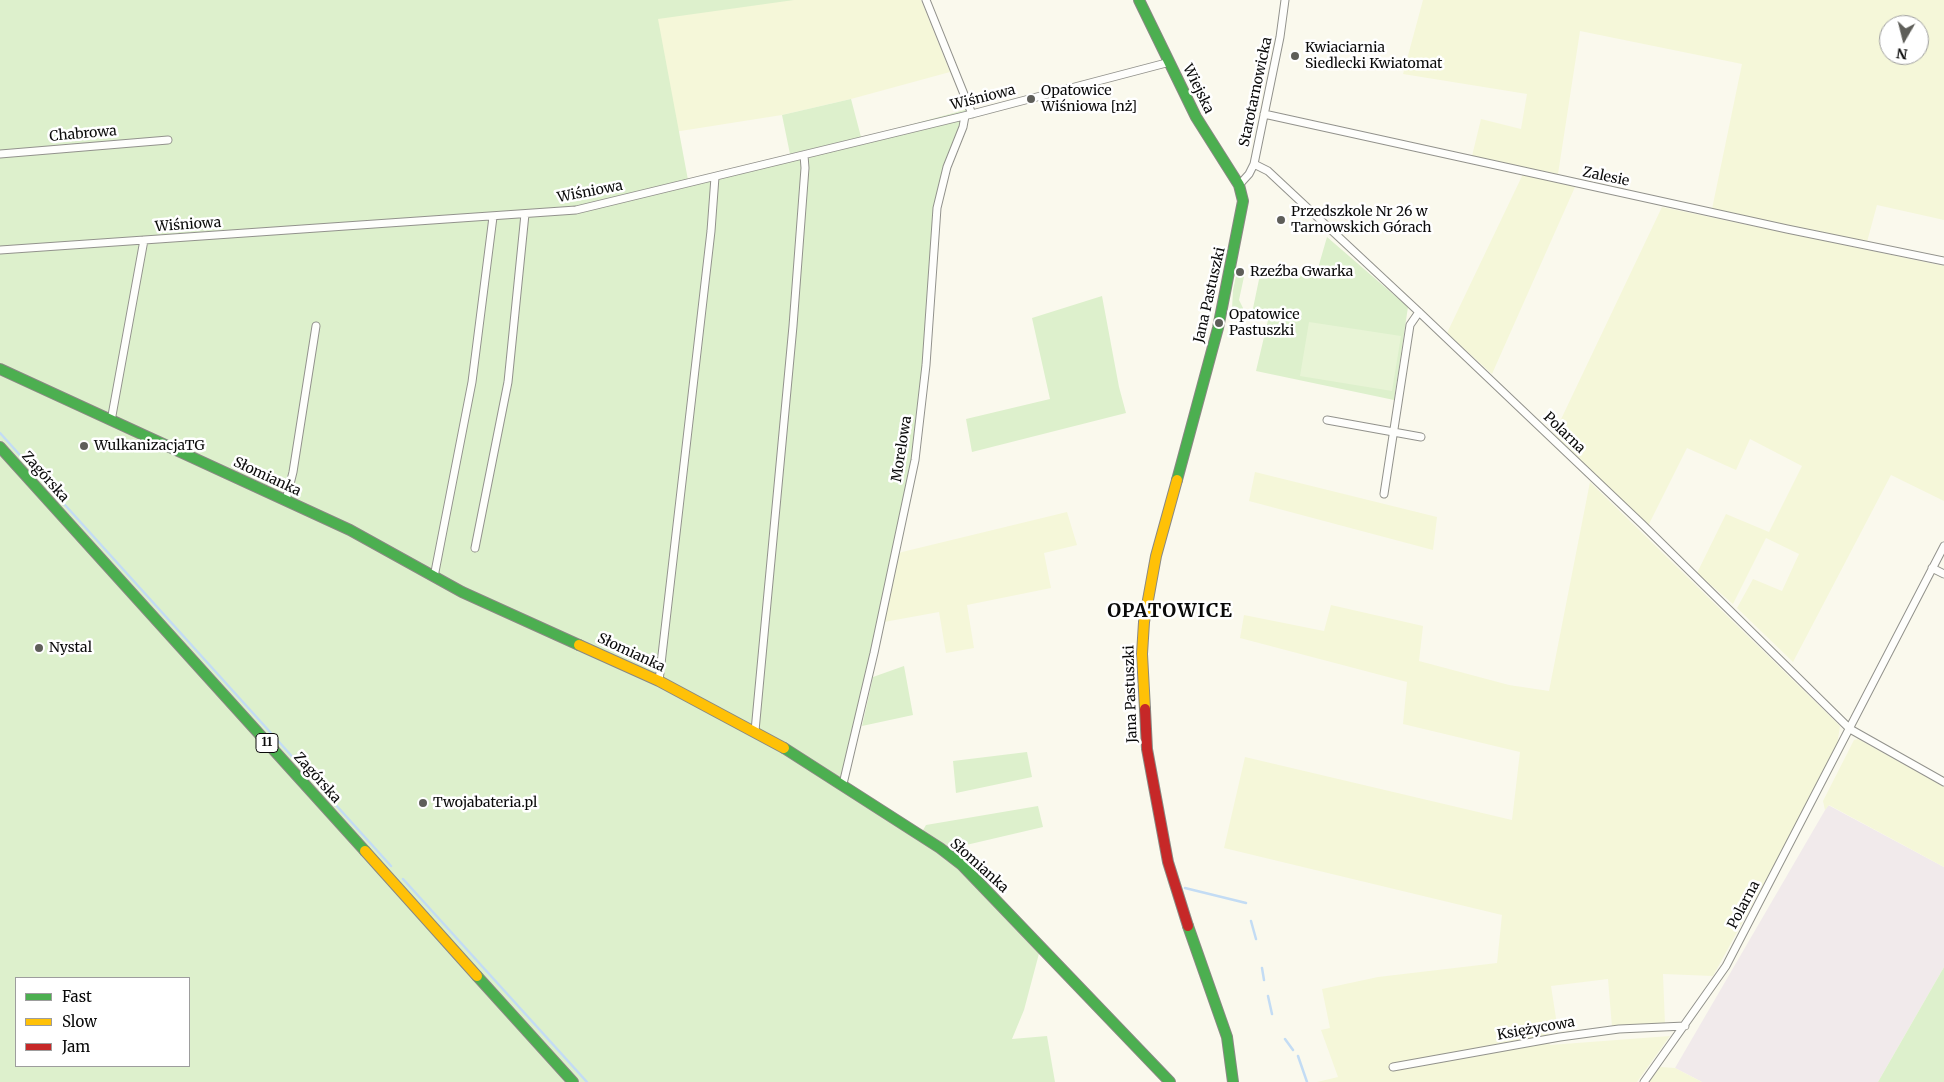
<!DOCTYPE html>
<meta charset="utf-8">
<style>
body{margin:0}
#map{position:relative;width:1944px;height:1082px;overflow:hidden;background:#faf9ed;font-family:Merriweather,serif}
canvas{display:block}
.legend{position:absolute;left:15px;top:977px;width:175px;height:90px;box-sizing:border-box;background:#fff;border:1px solid #9d9d9d;margin:0;padding:6px 9px;list-style:none;font-size:15px;color:#0a0a0a}
.legend li{display:flex;align-items:center;gap:10px;height:25px}
.legend b{width:25px;border:1px solid #9d9d9d}
.north{position:absolute;left:1879px;top:15px;width:50px;height:50px;box-sizing:border-box;background:#fff;border:1px solid #9d9d9d;border-radius:50%;rotate:188deg;font-size:14px;font-weight:700;line-height:20px;text-align:center;color:#0a0a0a}
.north::after{content:'';display:block;margin:auto;width:18px;height:22px;background:#5e5e59;clip-path:polygon(50% 0,100% 100%,50% 72%,0 100%)}
</style>
<div id="map">
<canvas width="1944" height="1082"></canvas>
<ul class="legend">
<li><b style="height:6px;background:#4caf50"></b>Fast</li>
<li><b style="height:6px;background:#ffc107"></b>Slow</li>
<li><b style="height:6px;background:#c62828"></b>Jam</li>
</ul>
<div class="north">N</div>
</div>
<script>
const ctx = document.querySelector('canvas').getContext('2d');
ctx.lineJoin = 'round';
function fill(path, color) {
  ctx.fillStyle = color;
  ctx.fill(path, 'evenodd');
}
function toPath(rows) {
  const path = new Path2D();
  for (const r of rows) {
    path.moveTo(r[0], r[1]);
    for (let i = 2; i < r.length; i += 2) path.lineTo(r[i], r[i + 1]);
  }
  return path;
}
function strokePath(path, color, width, dash) {
  ctx.strokeStyle = color;
  ctx.lineWidth = width;
  ctx.lineCap = dash ? 'butt' : 'round';
  ctx.setLineDash(dash || []);
  ctx.stroke(path);
}
function drawText(font, color, halo, rows, align = 'center') {
  ctx.font = font + ' Merriweather,serif';
  ctx.lineWidth = 5;
  ctx.setLineDash([]);
  ctx.textBaseline = 'middle';
  ctx.strokeStyle = halo;
  ctx.fillStyle = color;
  for (const [text, x, y, turn = 0] of rows) {
    ctx.save();
    ctx.translate(x, y);
    ctx.rotate((+turn || 0) * Math.PI / 180);
    ctx.textAlign = isNaN(turn) ? turn : align;
    if (halo) ctx.strokeText(text, 0, 0);
    ctx.fillText(text, 0, 0);
    ctx.restore();
  }
}
fill(toPath([
 [1828,805,1944,867,1944,967,1878,1082,1702,1082,1675,1068]
]), '#f1eaeb');
fill(toPath([
 [272,0,921,0,950,72,851,99,782,115,655,135],
 [1423,0,1944,0,1944,220,1877,205,1867,242,1712,209,1742,64,1580,31,1558,174,1472,156,1481,119,1521,129,1527,94,1403,74],
 [1889,25,1919,25,1919,55,1889,55],
 [1523,174,1575,187,1492,374,1447,333],
 [1662,207,1944,266,1944,501,1891,475,1793,662,1737,608,1753,579,1782,591,1799,554,1766,538,1733,604,1697,573,1726,514,1769,532,1802,466,1750,439,1736,470,1687,448,1648,526,1554,434],
 [1255,472,1437,517,1433,550,1249,501],
 [1590,482,1840,726,1836,752,1713,976,1663,974,1665,1025,1612,1027,1608,979,1551,986,1558,1031,1548,1032,1550,1045,1670,1036,1637,1082,1317,1082,1338,1077,1321,1030,1330,1028,1322,989,1378,977,1497,963,1502,915,1224,848,1245,757,1512,820,1520,752,1403,724,1407,682,1240,638,1244,615,1324,631,1331,605,1423,626,1419,661,1509,685,1549,691],
 [1067,512,1077,545,1044,553,1051,588,967,605,974,648,946,653,939,612,884,622,898,553],
 [1858,739,1944,787,1944,867,1829,805,1825,810,1823,801,1854,740],
 [1660,1067,1675,1068,1702,1082,1649,1082]
]), '#f5f7d9');
fill(toPath([
 [0,0,794,0,658,19,688,180,803,154,972,108,949,162,940,204,919,440,846,780,847,787,940,849,1041,946,1024,1010,1012,1039,1047,1036,1055,1082,0,1082],
 [16,978,189,978,189,1066,16,1066],
 [851,99,861,137,790,154,782,115],
 [1327,237,1408,307,1394,400,1256,371,1269,316,1252,313,1262,265,1316,275],
 [1238,267,1242,268,1245,272,1239,300,1243,308,1241,311,1232,309,1233,290],
 [1102,296,1119,387,1126,413,972,452,966,419,1050,399,1032,318],
 [904,666,913,715,862,726,873,677],
 [1027,752,1032,777,956,793,953,761],
 [1038,806,1043,827,949,849,922,832,926,825],
 [1944,967,1944,1082,1878,1082]
]), '#ddf0cc');
fill(toPath([
 [1309,322,1401,336,1392,391,1300,376]
]), '#e8f4d6');
strokePath(toPath([
 [0,433,391,866],
 [403,879,587,1082],
 [1185,888,1246,903],
 [1251,921,1256,939],
 [1262,968,1264,980],
 [1268,996,1272,1014],
 [1285,1039,1293,1050],
 [1298,1056,1307,1082]
]), '#c3dcf4', 2.5);
const street = toPath([
 [926,0,972,114],
 [1264,114,1787,229,1944,261],
 [0,154,168,140],
 [1254,164,1268,171,1419,312,1642,524,1850,729,1944,782],
 [1239,185,1249,174,1254,164,1280,37,1285,0],
 [0,250,576,210,972,114,1170,62],
 [1327,420,1421,437],
 [111,421,144,240],
 [1384,494,1410,325,1419,312],
 [286,500,293,472,316,326],
 [475,548,508,382,525,214],
 [1932,568,1944,574],
 [434,577,472,382,493,217],
 [659,681,711,231,715,177],
 [755,731,793,326,805,168,804,155],
 [843,784,874,653,915,460,926,365,937,208,947,167,963,127,965,116],
 [1393,1067,1560,1037,1619,1029,1685,1026],
 [1644,1082,1726,966,1944,546]
]);
const fast = toPath([
 [1139,0,1196,117,1239,185,1243,201,1218,328,1177,480],
 [0,369,350,530,462,592,579,645],
 [0,447,365,851],
 [784,748,940,848,962,865,1170,1082],
 [1188,926,1227,1037,1233,1082],
 [477,976,573,1082]
]);
const slow = toPath([
 [579,645,659,681,784,748],
 [1145,709,1142,654,1144,622,1156,556,1177,480],
 [365,851,477,976]
]);
const jam = toPath([
 [1145,709,1147,749,1168,862,1188,926]
]);
strokePath(street, '#92928c', 9);
strokePath(fast, '#898883', 12);
strokePath(slow, '#898883', 12);
strokePath(jam, '#898883', 12);
strokePath(street, '#fefefc', 7);
strokePath(fast, '#4caf50', 10);
strokePath(slow, '#ffc107', 10);
strokePath(jam, '#c62828', 10);
for (const [x, y, r, color] of [
 [1295,56,5,"#5e5e59"],
 [1031,99,5,"#5e5e59"],
 [1281,220,5,"#5e5e59"],
 [1240,272,5,"#5e5e59"],
 [1219,323,5,"#5e5e59"],
 [84,446,5,"#5e5e59"],
 [39,648,5,"#5e5e59"],
 [423,803,5,"#5e5e59"]
]) {
  const dot = new Path2D();
  dot.arc(x, y, r, 0, 2 * Math.PI);
  ctx.fillStyle = color;
  ctx.fill(dot);
  strokePath(dot, '#fff', 2);
}
for (const [x, y, w] of [
 [267,743,22]
]) {
  const box = new Path2D();
  box.roundRect(x - w / 2, y - 9.5, w, 19, 4);
  ctx.fillStyle = '#fff';
  ctx.fill(box);
  strokePath(box, '#0a0a0a', 1);
}
drawText('bold 12px', '#0a0a0a', null, [
 ["11",267,743]
]);
drawText('14px', '#0a0a0a', '#fff', [
 ["Kwiaciarnia",1305,48],
 ["Siedlecki Kwiatomat",1305,64],
 ["Opatowice",1041,91],
 ["Wiśniowa [nż]",1041,107],
 ["Przedszkole Nr 26 w",1291,212],
 ["Tarnowskich Górach",1291,228],
 ["Rzeźba Gwarka",1250,272],
 ["Opatowice",1229,315],
 ["Pastuszki",1229,331],
 ["WulkanizacjaTG",94,446],
 ["Nystal",49,648],
 ["Twojabateria.pl",433,803]
], 'left');
drawText('14px', '#0a0a0a', '#fff', [
 ["Wiejska",1198,89,64],
 ["Starotarnowicka",1256,92,-78],
 ["Wiśniowa",983,98,-14],
 ["Chabrowa",83,134,-5],
 ["Zalesie",1606,177,12],
 ["Wiśniowa",590,192,-11],
 ["Wiśniowa",188,225,-4],
 ["Jana Pastuszki",1210,295,-77],
 ["Polarna",1564,433,44],
 ["Morelowa",902,449,-81],
 ["Zagórska",45,477,48],
 ["Słomianka",267,477,25],
 ["Słomianka",631,653,25],
 ["Jana Pastuszki",1131,694,-92],
 ["Zagórska",317,778,48],
 ["Słomianka",979,866,42],
 ["Polarna",1744,905,-62],
 ["Księżycowa",1536,1029,-10]
]);
ctx.letterSpacing = '1px';
drawText('bold 19px', '#0a0a0a', '#fff', [
 ["OPATOWICE",1170,612]
]);
ctx.letterSpacing = '0px';
</script>
